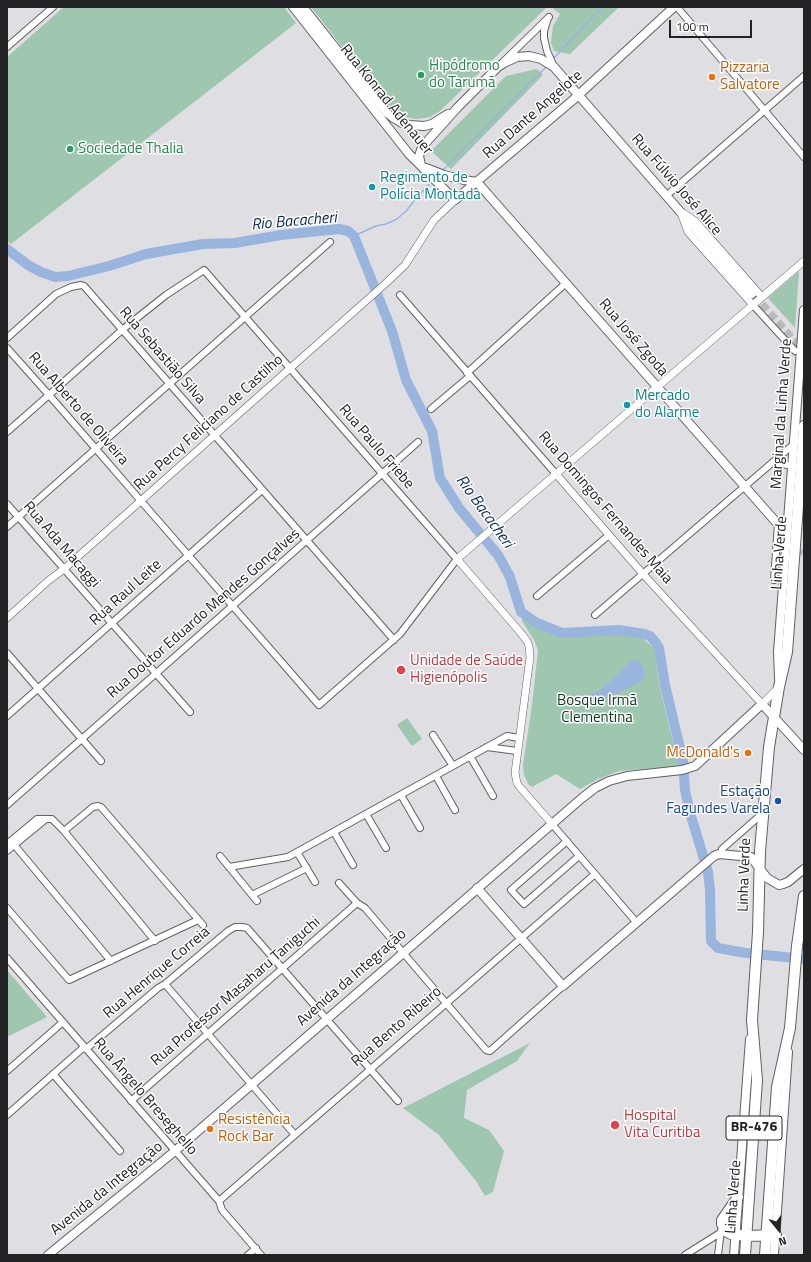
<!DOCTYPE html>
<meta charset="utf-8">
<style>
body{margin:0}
#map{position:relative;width:811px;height:1262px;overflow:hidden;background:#dfdfe3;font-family:"Titillium Web",sans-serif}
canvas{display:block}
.frame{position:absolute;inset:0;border:8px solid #222224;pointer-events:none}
.north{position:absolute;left:759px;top:1210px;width:40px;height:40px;-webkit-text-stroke:3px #fff;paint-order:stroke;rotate:162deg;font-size:11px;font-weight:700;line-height:16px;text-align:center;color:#222224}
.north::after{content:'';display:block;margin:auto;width:14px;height:18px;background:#222224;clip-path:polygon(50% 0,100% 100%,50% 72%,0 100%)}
.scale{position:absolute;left:669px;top:20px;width:83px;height:18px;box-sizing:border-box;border:2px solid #222224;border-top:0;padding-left:5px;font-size:12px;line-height:14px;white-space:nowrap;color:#222224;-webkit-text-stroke:3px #fff;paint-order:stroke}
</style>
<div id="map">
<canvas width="811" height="1262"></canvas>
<div class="frame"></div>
<div class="north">N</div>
<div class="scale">100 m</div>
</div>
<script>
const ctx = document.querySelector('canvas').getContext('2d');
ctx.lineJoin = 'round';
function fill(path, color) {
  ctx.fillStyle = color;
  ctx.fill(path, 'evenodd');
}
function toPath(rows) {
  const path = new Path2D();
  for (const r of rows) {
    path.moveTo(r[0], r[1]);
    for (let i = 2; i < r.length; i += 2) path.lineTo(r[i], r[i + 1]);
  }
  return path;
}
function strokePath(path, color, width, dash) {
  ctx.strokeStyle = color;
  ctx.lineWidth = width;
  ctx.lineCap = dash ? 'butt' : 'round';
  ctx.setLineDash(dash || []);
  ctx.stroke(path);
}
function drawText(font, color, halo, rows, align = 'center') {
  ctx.font = font + ' "Titillium Web",sans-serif';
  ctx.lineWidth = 3;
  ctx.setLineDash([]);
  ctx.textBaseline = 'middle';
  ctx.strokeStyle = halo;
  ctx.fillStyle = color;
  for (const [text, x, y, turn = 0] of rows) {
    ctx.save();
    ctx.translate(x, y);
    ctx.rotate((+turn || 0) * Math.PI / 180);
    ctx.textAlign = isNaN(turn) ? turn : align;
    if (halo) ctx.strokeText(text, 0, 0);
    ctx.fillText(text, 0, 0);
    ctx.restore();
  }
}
fill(toPath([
 [64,7,284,7,296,23,11,244,7,241,7,57],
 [311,7,547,7,440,111,430,117,417,119,403,117,393,110,386,103],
 [551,7,619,7,570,54,554,51,551,43,553,26,560,14],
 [537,69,543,75,451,169,431,151,506,76],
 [798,272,799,273,795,328,768,298],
 [523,614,537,624,562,634,617,634,641,637,654,648,660,687,670,730,680,766,619,771,598,779,580,789,556,774,532,787,528,784,524,775,523,765,532,705,538,650,534,640,522,621,522,617],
 [407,718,422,739,412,746,397,725],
 [7,970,47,1017,7,1037],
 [530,1043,517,1061,467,1090,464,1118,489,1130,504,1151,493,1192,485,1196,476,1181,439,1135,403,1108]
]), '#9fc6ae');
fill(toPath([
 [633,659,638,660,641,664,644,669,645,675,642,680,633,686,593,703,587,704,581,698,589,695,601,689,611,681]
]), '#99b5de');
strokePath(toPath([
 [553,59,602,7],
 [442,171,546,67],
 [354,236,376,226,386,224,397,219,406,211,414,201,432,181]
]), '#99b5de', 1.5);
strokePath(toPath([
 [7,249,28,265,41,272,55,277,68,276,109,266,146,254,203,244,235,243,281,235,339,229,348,231,354,236,392,331,406,380,432,431,440,478,459,508,498,555,510,577,521,612,537,623,562,633,619,630,644,634,650,636,656,643,659,648,665,685,683,761,685,790,690,813,708,872,710,889,711,941,718,948,746,953,804,959]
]), '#99b5de', 10);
strokePath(toPath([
 [754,295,803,351],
 [793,541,804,553]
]), '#b9b9bd', 8, [8, 4]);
const minor = toPath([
 [677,7,804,157],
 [548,18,544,31,544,38,547,51,554,67],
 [7,47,53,7],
 [503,62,549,17],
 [666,196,804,76],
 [400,295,556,474],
 [753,305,795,351],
 [7,338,56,294,71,287,81,285,84,286,394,640],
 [7,348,49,395,96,449,141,501,319,705,400,634,457,559,204,270,166,295,122,330,49,395,7,432],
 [467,373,566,283],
 [431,409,470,376],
 [773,462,792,466],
 [7,504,190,712],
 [7,527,330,242],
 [774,580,778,524],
 [537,596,609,535],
 [595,615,794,444],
 [7,653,101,761],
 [7,716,262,490],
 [433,735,453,766],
 [487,747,517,751],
 [470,756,493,796],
 [436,776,455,810],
 [401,795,420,828],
 [7,805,418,442],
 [366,814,386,848],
 [552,824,637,923],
 [64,831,93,807,98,806,101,807,203,925],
 [334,832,353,865],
 [11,841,111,961],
 [567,841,511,890,524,904,579,856],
 [7,844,37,819,52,819,64,831,155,941],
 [722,849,763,813],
 [7,851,46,819],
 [297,852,315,882],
 [220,856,257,901],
 [229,867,288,857,507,736,519,738],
 [339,883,357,903,365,908,486,1050,490,1051,563,986],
 [252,895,307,868],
 [7,908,69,980,198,920],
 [7,958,219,1201,222,1210,261,1255],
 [165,984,295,1135],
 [86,1049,158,988,165,984,228,931,235,927,242,927,247,928,398,1101],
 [7,1071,63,1022],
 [53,1074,120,1151],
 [131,1101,357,903],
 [7,1115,84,1047],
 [219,1201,595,874],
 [248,1255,256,1248],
 [685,1255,720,1233],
 [718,1255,721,1230]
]);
const tertiary = toPath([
 [681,213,688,232,753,305],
 [683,213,696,222,762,297],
 [556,474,643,574,762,704,779,687],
 [7,618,48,581,64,569,385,284,405,265,434,220,455,200],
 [552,824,519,786,517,783,515,773,530,657,529,646,527,641,520,632,457,559,804,261]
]);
const secondary = toPath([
 [293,7,409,154,455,200,573,100,674,7],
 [303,7,387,113,392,117,402,123,410,125,424,126,432,124,448,114],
 [421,165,419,156,422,147,457,108,498,67,504,63,517,57,529,56,541,59,554,67,752,294],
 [426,168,444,175,464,180,477,182],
 [477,182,783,530],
 [779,678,778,652,804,310],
 [477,888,563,986,714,856,719,854,751,857,767,878,779,885,783,884,788,882,804,869],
 [48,1255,175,1151,582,798,595,788,609,781,627,776,682,770,695,766,762,704,804,750],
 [734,1255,750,1039],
 [774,1255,788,1052]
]);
const trunk = toPath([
 [738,1197,722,1220,722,1224,727,1232,731,1234,746,1236,776,1235],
 [745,1255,757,1080,752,1020,758,932,760,851,769,747,779,687,787,652,804,426],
 [765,1255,777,1087,790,1028,797,946,804,896]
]);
strokePath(minor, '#606163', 8);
strokePath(tertiary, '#606163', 8);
strokePath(secondary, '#606163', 10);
strokePath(trunk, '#606163', 12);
strokePath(minor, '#fff', 6);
strokePath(tertiary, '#fff', 7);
strokePath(secondary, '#fff', 8);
strokePath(trunk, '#fff', 10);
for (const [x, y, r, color] of [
 [421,75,4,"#2e9e5b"],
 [712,77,4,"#e8710a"],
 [70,149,4,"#2e9e5b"],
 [372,187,4,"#0f9aa8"],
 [627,405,4,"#0f9aa8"],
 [401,670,5,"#e0444e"],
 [748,753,4,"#e8710a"],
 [778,801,4,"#1a4fb4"],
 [615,1125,5,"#e0444e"],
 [210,1129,4,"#e8710a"]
]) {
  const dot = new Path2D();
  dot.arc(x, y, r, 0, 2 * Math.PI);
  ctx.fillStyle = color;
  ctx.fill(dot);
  strokePath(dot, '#fff', 1.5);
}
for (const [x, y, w] of [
 [754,1128,56]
]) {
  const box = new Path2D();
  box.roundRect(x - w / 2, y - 12, w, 24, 3);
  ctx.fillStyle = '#fff';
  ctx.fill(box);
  strokePath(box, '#222224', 1);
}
drawText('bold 14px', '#222224', null, [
 ["BR-476",754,1128]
]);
drawText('15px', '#27864d', '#fff', [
 ["Hipódromo",429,66],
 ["do Tarumã",429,83],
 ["Sociedade Thalia",78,149]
], 'left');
drawText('15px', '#c56008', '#fff', [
 ["Pizzaria",720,68],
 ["Salvatore",720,85],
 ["McDonald's",740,753,"right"],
 ["Resistência",218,1120],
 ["Rock Bar",218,1137]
], 'left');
drawText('15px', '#222224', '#fff', [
 ["Rua Konrad Adenauer",386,100,51],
 ["Rua Dante Angelote",533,115,-41],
 ["Rua Fúlvio José Alice",676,185,49],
 ["Rua José Zgoda",633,338,49],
 ["Rua Sebastião Silva",162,356,49],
 ["Rua Alberto de Oliveira",78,409,49],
 ["Marginal da Linha Verde",782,414,-86],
 ["Rua Percy Feliciano de Castilho",209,423,-42],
 ["Rua Paulo Friebe",376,447,49],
 ["Rua Domingos Fernandes Maia",605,508,49],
 ["Rua Ada Macaggi",61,545,49],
 ["Linha Verde",780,553,-86],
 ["Rua Raul Leite",126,593,-42],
 ["Rua Doutor Eduardo Mendes Gonçalves",204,614,-41],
 ["Linha Verde",745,875,-88],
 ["Rua Henrique Correia",157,973,-40],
 ["Avenida da Integração",352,978,-41],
 ["Rua Professor Masaharu Taniguchi",236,992,-41],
 ["Rua Bento Ribeiro",397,1027,-41],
 ["Rua Ângelo Breseghello",145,1097,49],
 ["Avenida da Integração",107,1189,-39],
 ["Linha Verde",734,1197,-86]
]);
drawText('15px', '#0d838f', '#fff', [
 ["Regimento de",380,178],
 ["Polícia Montada",380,195],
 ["Mercado",635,396],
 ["do Alarme",635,413]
], 'left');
drawText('15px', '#be3a42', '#fff', [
 ["Unidade de Saúde",410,661],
 ["Higienópolis",410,678],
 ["Hospital",624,1116],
 ["Vita Curitiba",624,1133]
], 'left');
drawText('15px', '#0d3521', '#fff', [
 ["Bosque Irmã",597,701],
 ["Clementina",597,718]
]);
drawText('15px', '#164399', '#fff', [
 ["Estação",770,792],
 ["Fagundes Varela",770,809]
], 'right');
drawText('italic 16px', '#072a5b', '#fff', [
 ["Rio Bacacheri",294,222,-5],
 ["Rio Bacacheri",484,512,54]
]);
</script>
